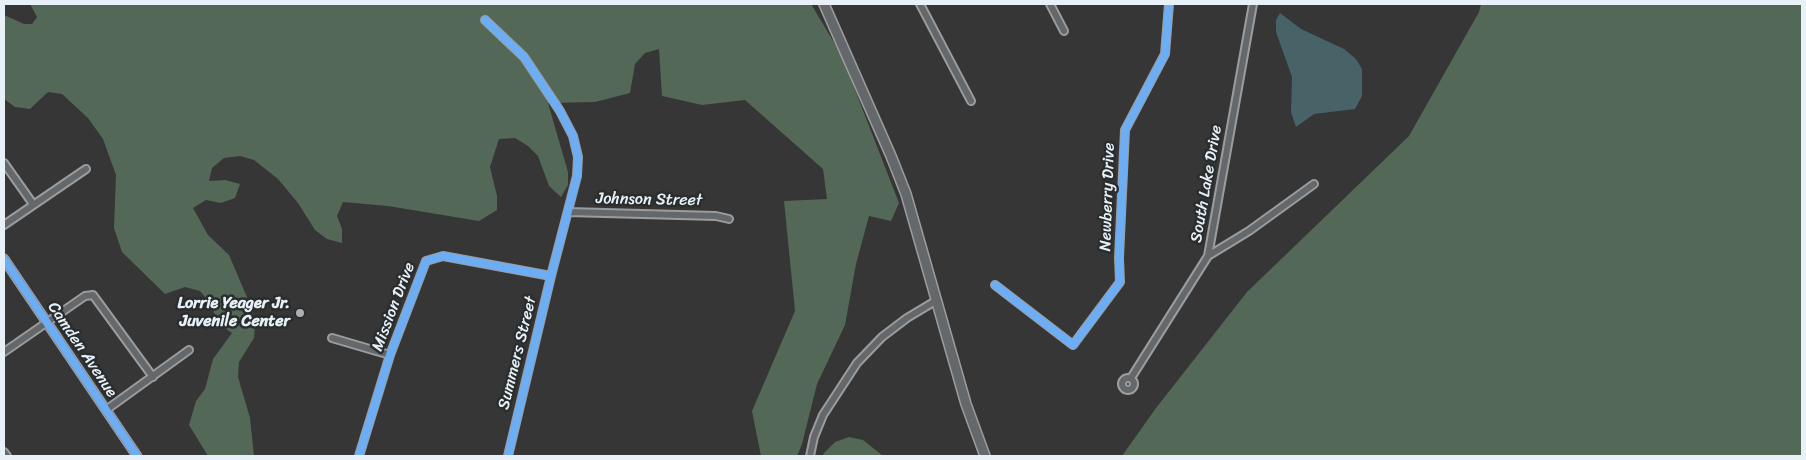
<!DOCTYPE html>
<style>
body{margin:0}
#map{position:relative;width:1806px;height:460px;overflow:hidden;background:#363636;font-family:Sriracha,sans-serif}
canvas{display:block}
.frame{position:absolute;inset:0;border:5px solid #e8f1f8;pointer-events:none}
</style>
<div id="map">
<canvas width="1806" height="460"></canvas>
<div class="frame"></div>
</div>
<script>
const ctx = document.querySelector('canvas').getContext('2d');
ctx.lineJoin = 'round';
function fill(path, color) {
  ctx.fillStyle = color;
  ctx.fill(path, 'evenodd');
}
function toPath(rows) {
  const path = new Path2D();
  for (const r of rows) {
    if (r.length === 3) {
      path.moveTo(r[0] + r[2], r[1]);
      path.arc(r[0], r[1], r[2], 0, 2 * Math.PI);
      continue;
    }
    path.moveTo(r[0], r[1]);
    for (let i = 2; i < r.length; i += 2) path.lineTo(r[i], r[i + 1]);
  }
  return path;
}
function strokePath(path, color, width, dash) {
  ctx.strokeStyle = color;
  ctx.lineWidth = width;
  ctx.lineCap = dash ? 'butt' : 'round';
  ctx.setLineDash(dash || []);
  ctx.stroke(path);
}
function drawText(font, color, halo, rows, align = 'center') {
  ctx.font = font + ' Sriracha,sans-serif';
  ctx.lineWidth = 5;
  ctx.setLineDash([]);
  ctx.textBaseline = 'middle';
  ctx.strokeStyle = halo;
  ctx.fillStyle = color;
  for (const [text, x, y, turn = 0] of rows) {
    ctx.save();
    ctx.translate(x, y);
    ctx.rotate((+turn || 0) * Math.PI / 180);
    ctx.textAlign = isNaN(turn) ? turn : align;
    if (halo) ctx.strokeText(text, 0, 0);
    ctx.fillText(text, 0, 0);
    ctx.restore();
  }
}
fill(toPath([
 [30,4,811,4,841,54,899,203,891,221,869,216,856,264,845,325,817,384,802,444,797,456,761,456,752,411,795,311,784,201,827,199,823,169,745,100,702,105,662,96,659,49,645,53,635,64,630,93,595,102,548,103,568,172,568,185,561,197,549,186,538,156,528,146,515,138,499,139,490,167,497,196,497,210,479,221,388,206,343,202,337,216,342,229,342,243,327,239,315,230,298,203,278,179,254,160,240,156,224,158,212,168,209,181,225,180,240,184,235,198,221,203,206,200,193,208,208,235,229,255,252,309,255,323,254,338,239,362,238,377,250,418,254,456,208,456,189,425,196,401,205,389,213,359,232,333,219,324,210,303,200,291,185,287,165,294,122,252,114,228,116,175,103,139,88,118,62,94,48,92,30,109,15,107,4,99,4,15,24,24,32,24,37,17],
 [1481,4,1802,4,1802,456,1122,456,1156,408,1247,292,1409,136,1479,12],
 [849,437,863,440,883,456,823,456,824,453,835,442]
]), '#546857');
fill(toPath([
 [1280,13,1301,29,1344,49,1356,59,1362,69,1362,96,1355,109,1314,114,1296,127,1291,112,1292,77,1276,32,1276,20]
]), '#486367');
const minor = toPath([
 [920,4,971,101],
 [1050,4,1064,31],
 [485,20,524,57,560,111,573,136,578,157,577,176,551,276,508,456],
 [4,163,33,204],
 [568,212,716,216,729,219],
 [4,225,86,169],
 [1208,256,1249,231,1314,184],
 [995,285,1073,345,1120,282,1119,258,1125,130,1165,54,1169,4],
 [332,338,390,355],
 [4,352,85,296,93,295,153,377],
 [1131,378,1208,256,1253,4],
 [1128,384,6],
 [106,410,189,350],
 [4,452,7,456],
 [359,456,390,355,426,261,443,256,551,276],
 [810,456,814,437,823,415,857,363,882,337,907,318,937,300]
]);
const tertiary = toPath([
 [4,259,137,456]
]);
const secondary = toPath([
 [824,4,891,156,906,194,966,404,985,456]
]);
strokePath(minor, '#9b9c9e', 10);
strokePath(tertiary, '#9b9c9e', 11);
strokePath(secondary, '#9b9c9e', 12);
strokePath(minor, '#65686b', 6);
strokePath(tertiary, '#65686b', 8);
strokePath(secondary, '#65686b', 9);
strokePath(toPath([
 [485,20,524,57,560,111,573,136,578,157,577,176,551,276,508,456],
 [4,259,137,456],
 [995,285,1073,345,1120,282,1119,258,1125,130,1165,54,1169,4],
 [359,456,390,355,426,261,443,256,551,276]
]), '#6dadf4', 8);
for (const [x, y, r, color] of [
 [300,313,5,"#aab0b4"]
]) {
  const dot = new Path2D();
  dot.arc(x, y, r, 0, 2 * Math.PI);
  ctx.fillStyle = color;
  ctx.fill(dot);
  strokePath(dot, '#2a2d2e', 2);
}
drawText('16px', '#e8f1f8', '#2a2d2e', [
 ["South Lake Drive",1207,184,-80],
 ["Newberry Drive",1108,197,-88],
 ["Johnson Street",649,200,1],
 ["Mission Drive",394,307,-69],
 ["Camden Avenue",82,350,56],
 ["Summers Street",518,353,-76]
]);
drawText('bold 16px', '#e8f1f8', '#2a2d2e', [
 ["Lorrie Yeager Jr.",290,304],
 ["Juvenile Center",290,322]
], 'right');
</script>
